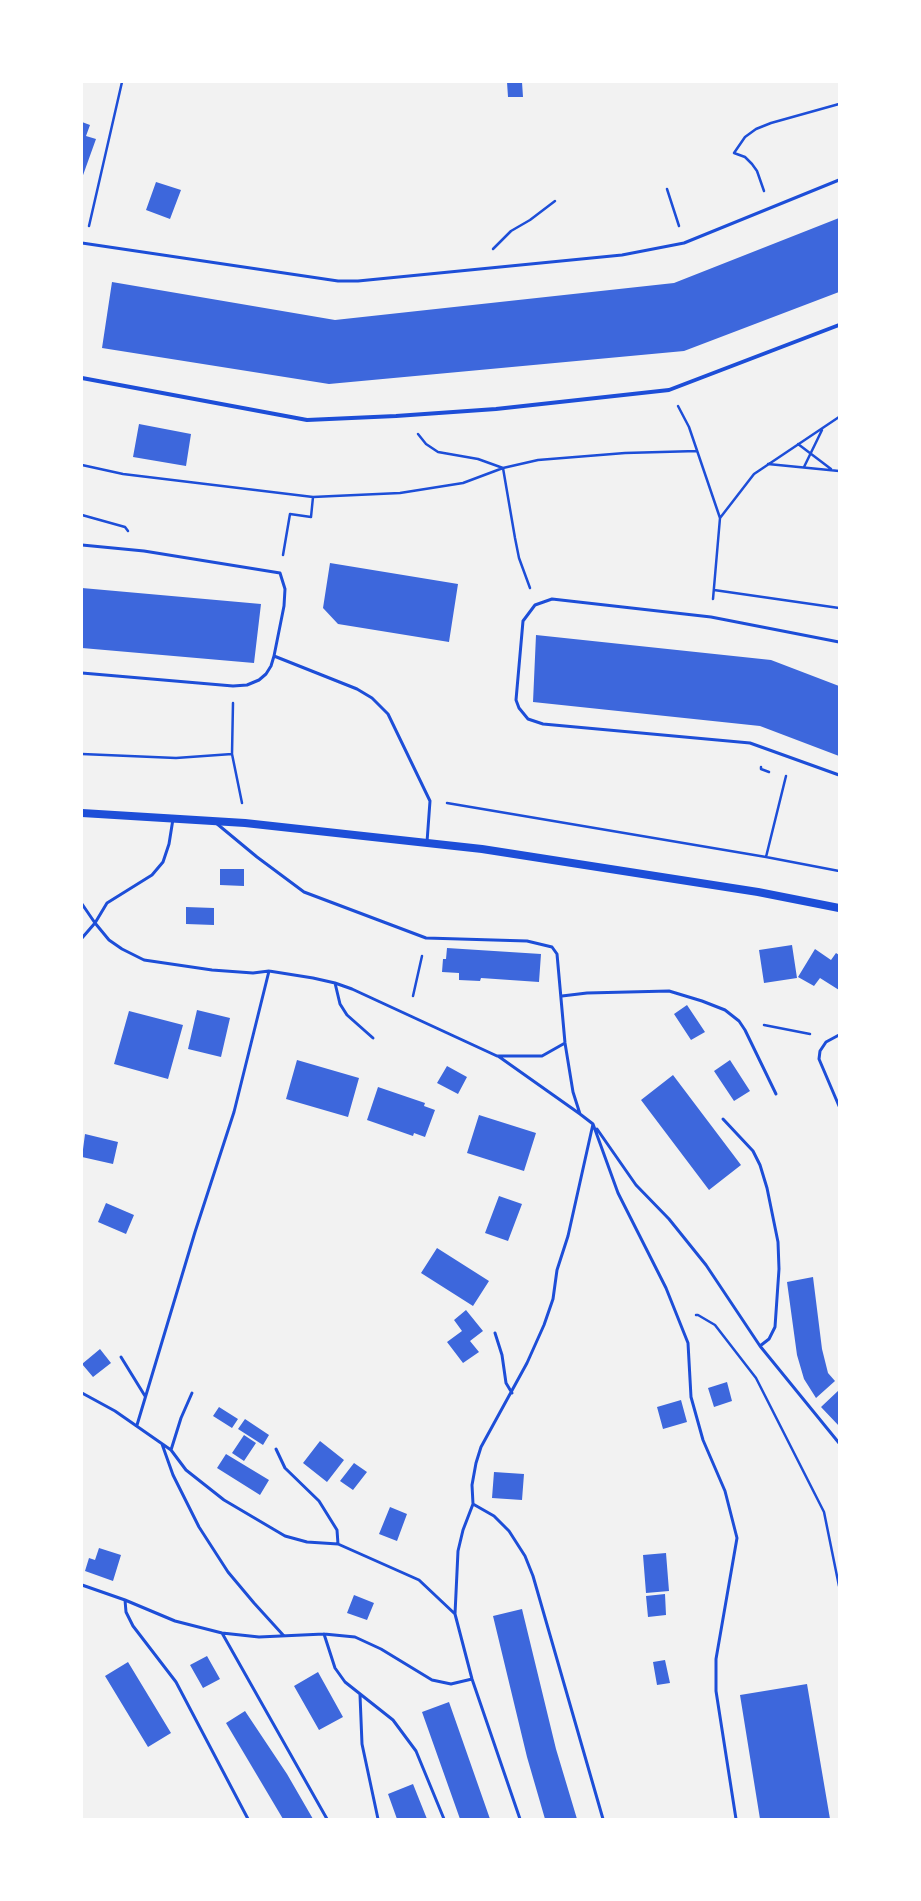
<!DOCTYPE html>
<style>
body{margin:0}
#map{position:relative;width:921px;height:1901px;overflow:hidden;background:#f2f2f2;font-family:"Noto Sans",sans-serif}
canvas{display:block}
.frame{position:absolute;inset:0;border:83px solid #fff;pointer-events:none}
</style>
<div id="map">
<canvas width="921" height="1901"></canvas>
<div class="frame"></div>
</div>
<script>
const ctx = document.querySelector('canvas').getContext('2d');
ctx.lineJoin = 'round';
function fill(path, color) {
  ctx.fillStyle = color;
  ctx.fill(path, 'evenodd');
}
function toPath(rows) {
  const path = new Path2D();
  for (const r of rows) {
    path.moveTo(r[0], r[1]);
    for (let i = 2; i < r.length; i += 2) path.lineTo(r[i], r[i + 1]);
  }
  return path;
}
function strokePath(path, color, width, dash) {
  ctx.strokeStyle = color;
  ctx.lineWidth = width;
  ctx.lineCap = dash ? 'butt' : 'round';
  ctx.setLineDash(dash || []);
  ctx.stroke(path);
}
fill(toPath([
 [507,82,522,82,523,97,508,97],
 [82,122,90,125,86,136,96,139,82,178],
 [156,182,181,190,170,219,146,210],
 [839,218,839,292,684,351,329,384,102,348,112,282,335,320,674,283],
 [139,424,191,434,186,466,133,457],
 [330,563,458,584,449,642,338,624,323,608],
 [82,588,261,604,254,663,82,648],
 [536,635,771,660,839,686,839,756,760,726,533,702],
 [220,869,244,869,244,886,220,885],
 [186,907,214,908,214,925,186,924],
 [792,945,797,978,764,983,759,950],
 [447,948,541,954,539,982,481,978,480,981,459,980,459,973,442,972,443,959,446,959],
 [815,949,831,960,836,953,839,955,839,990,820,978,814,986,798,977],
 [687,1005,705,1032,691,1040,674,1014],
 [197,1010,230,1018,221,1057,188,1049],
 [129,1011,183,1025,168,1079,114,1064],
 [297,1060,359,1078,348,1117,286,1099],
 [730,1060,750,1091,734,1101,714,1071],
 [447,1066,467,1077,458,1094,437,1083],
 [673,1075,741,1165,709,1190,641,1100],
 [378,1087,425,1103,424,1106,435,1110,425,1137,414,1133,413,1136,367,1120],
 [479,1115,536,1133,524,1171,467,1153],
 [85,1134,118,1142,113,1164,82,1157],
 [499,1196,522,1204,508,1241,485,1233],
 [106,1203,134,1215,126,1234,98,1222],
 [437,1248,489,1281,473,1306,421,1273],
 [813,1277,822,1349,828,1373,835,1381,816,1398,804,1379,797,1355,787,1282],
 [466,1310,483,1331,470,1341,479,1352,463,1363,447,1342,462,1331,454,1320],
 [100,1349,111,1363,93,1377,82,1364],
 [727,1382,732,1401,714,1407,708,1388],
 [839,1390,839,1426,821,1407],
 [681,1400,687,1422,663,1429,657,1407],
 [219,1407,238,1419,232,1428,213,1416],
 [245,1419,269,1435,263,1445,238,1429],
 [244,1435,256,1443,244,1461,232,1453],
 [320,1441,344,1460,327,1482,303,1463],
 [226,1454,269,1480,260,1495,217,1468],
 [354,1463,367,1472,353,1490,340,1481],
 [494,1472,524,1474,522,1500,492,1498],
 [390,1507,407,1514,397,1541,379,1534],
 [99,1548,121,1555,113,1581,85,1571,89,1558,95,1560],
 [666,1553,669,1591,646,1593,643,1555],
 [665,1594,666,1615,648,1617,646,1596],
 [354,1595,374,1603,367,1620,347,1613],
 [522,1609,556,1749,577,1819,545,1819,527,1757,493,1616],
 [207,1656,220,1679,203,1688,190,1665],
 [665,1660,670,1683,657,1685,653,1662],
 [128,1662,171,1733,148,1747,105,1676],
 [318,1672,343,1717,319,1730,294,1686],
 [807,1684,830,1819,760,1819,740,1695],
 [449,1702,490,1819,460,1819,422,1712],
 [245,1711,287,1774,313,1819,283,1819,226,1723],
 [413,1784,427,1819,397,1819,388,1794]
]), '#3d67dc');
strokePath(toPath([
 [667,189,679,226],
 [764,191,757,171,752,164,745,157,734,153,745,137,756,129,771,123,839,104],
 [89,226,122,82],
 [493,249,511,231,530,220,555,201],
 [678,406,689,427,720,518,713,599],
 [418,434,426,444,438,452,478,459,503,468,515,538,519,558,530,588],
 [798,444,831,469],
 [768,464,839,471],
 [82,465,123,474,313,497,334,496,400,493,463,483,503,468,538,460,625,453,697,451],
 [804,467,822,430],
 [82,515,125,527,128,531],
 [720,518,754,474,839,417],
 [283,555,290,514,311,517,313,497],
 [714,590,839,608],
 [82,754,176,758,232,754,242,803],
 [232,754,233,703],
 [761,767,761,769,769,772],
 [447,803,766,857,839,871],
 [766,857,786,776],
 [413,996,422,956],
 [764,1025,810,1034],
 [696,1315,698,1315,715,1325,756,1378,824,1512,839,1586]
]), '#1d4ed8', 2.5);
strokePath(toPath([
 [82,243,338,281,358,281,622,255,684,243,839,180],
 [82,545,144,551,280,573,285,589,284,606,274,656],
 [839,642,711,617,552,599,535,605,523,621,516,700,519,708,528,719,543,724,750,743,839,775],
 [82,673,233,686,247,685,259,680,266,674,271,666,274,656,357,689,372,698,388,714,430,801,427,842],
 [173,819,169,844,163,862,152,875,107,903,95,923,109,940,122,949,144,960,212,970,253,973,269,971,313,978,335,983,352,989,497,1056,542,1056,565,1043],
 [216,823,257,857,304,892,426,938,527,941,552,947,557,954,565,1043,573,1092,580,1114,593,1124,568,1236,557,1270,553,1299,544,1325,527,1363,481,1447,476,1463,472,1485,473,1504],
 [82,904,95,923,82,938],
 [335,983,340,1004,347,1015,373,1038],
 [562,996,587,993,669,991,702,1001,725,1010,739,1021,745,1030,776,1094],
 [839,1035,826,1042,820,1051,819,1059,839,1106],
 [498,1056,580,1114],
 [723,1119,753,1151,760,1165,767,1188,778,1242,779,1269,775,1327,769,1339,760,1346],
 [593,1124,618,1193,666,1288,688,1343,691,1397,703,1440,725,1491,737,1538,716,1659,716,1691,736,1819],
 [597,1129,636,1185,669,1219,706,1265,760,1346,839,1443],
 [495,1333,502,1355,506,1383,512,1393],
 [121,1357,145,1396],
 [82,1393,115,1411,171,1450,186,1470,224,1500,285,1536,307,1542,338,1544,419,1580,455,1614,472,1679,520,1819],
 [137,1425,195,1232,234,1112,269,971],
 [162,1444,173,1475,199,1527,228,1572,254,1603,284,1636],
 [276,1449,285,1468,319,1501,337,1530,338,1544],
 [171,1450,181,1418,192,1393],
 [82,1585,125,1600,126,1612,133,1626,176,1682,248,1819],
 [125,1600,175,1621,222,1633,259,1637,324,1634,355,1637,381,1649,432,1680,451,1684,472,1679],
 [455,1614,458,1551,463,1530,473,1504,494,1516,509,1531,525,1556,533,1576,603,1819],
 [222,1633,327,1819],
 [324,1634,335,1668,345,1682,393,1720,416,1751,444,1819],
 [360,1695,362,1744,378,1819]
]), '#1d4ed8', 3);
strokePath(toPath([
 [82,378,307,420,396,416,496,409,669,390,839,325]
]), '#1d4ed8', 4);
strokePath(toPath([
 [82,813,245,823,482,849,758,892,839,908]
]), '#1d4ed8', 8);
</script>
